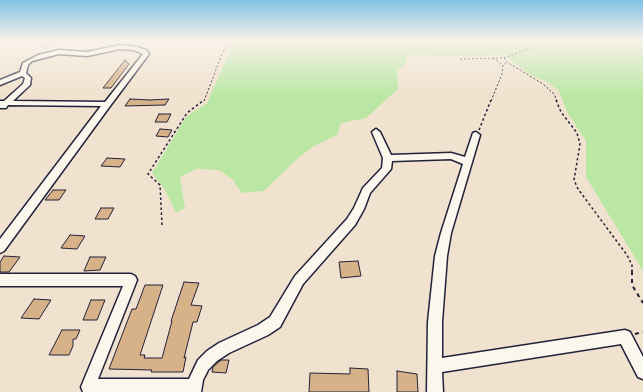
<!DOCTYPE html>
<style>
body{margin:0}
canvas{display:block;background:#f0e2ce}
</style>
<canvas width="643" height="392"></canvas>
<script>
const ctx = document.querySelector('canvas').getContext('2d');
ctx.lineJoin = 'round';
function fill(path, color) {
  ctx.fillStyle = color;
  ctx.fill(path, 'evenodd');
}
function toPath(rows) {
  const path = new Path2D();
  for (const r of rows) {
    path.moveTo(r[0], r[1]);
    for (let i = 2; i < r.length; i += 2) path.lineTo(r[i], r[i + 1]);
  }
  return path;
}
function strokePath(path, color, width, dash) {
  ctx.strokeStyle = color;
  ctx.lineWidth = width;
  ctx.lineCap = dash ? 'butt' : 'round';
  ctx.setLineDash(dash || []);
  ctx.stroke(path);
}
fill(toPath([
 [235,40,643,40,643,271,586,177,586,141,567,112,559,91,549,83,527,73,505,55,438,57,418,54,407,56,406,63,397,71,398,89,366,118,341,123,337,135,314,146,297,159,264,191,242,193,232,179,219,170,196,169,180,177,185,208,176,213,165,190,152,173,186,117,207,103]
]), '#bbe7a4');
const building = toPath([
 [125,60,129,64,111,88,103,88,125,60],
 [130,99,150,100,169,99,165,105,125,106,130,99],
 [159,114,171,114,167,122,155,122,159,114],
 [160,129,172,130,168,137,156,136,160,129],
 [107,158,125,159,120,167,101,166,107,158],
 [53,190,66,190,59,200,45,200,53,190],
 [101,208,114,208,108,219,95,219,101,208],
 [70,235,85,236,77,249,61,248,70,235],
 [4,256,20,257,9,272,0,272,0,262,4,256],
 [90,257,106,257,100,270,84,271,90,257],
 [358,261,361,276,341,278,339,262,358,261],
 [184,282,199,283,191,305,202,306,197,322,193,322,184,358,186,357,183,372,151,372,152,370,109,369,132,309,136,309,145,285,163,285,140,355,145,355,144,358,162,358,172,321,171,321,184,282],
 [34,299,51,300,39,319,21,318,34,299],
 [91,300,105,300,97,320,83,320,91,300],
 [62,330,80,330,76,339,73,339,73,346,69,355,49,355,62,330],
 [221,360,229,360,226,373,212,372,213,367,221,360],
 [350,368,368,369,369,392,309,392,310,373,350,374,350,368],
 [397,371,417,374,418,392,397,392,397,371]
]);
fill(building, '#d7b288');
strokePath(building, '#22223b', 1);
const minor = toPath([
 [120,45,137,47,146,50,149,54,110,106,4,251,0,253,0,239,101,106,8,105,6,108,0,108,0,101,4,101,23,84,25,78,22,76,0,85,0,80,20,72,23,63,38,55,59,50,87,52,120,45],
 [120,49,134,50,143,54,105,102,13,101,30,85,31,78,26,73,28,65,32,61,59,54,87,56,120,49],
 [376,129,380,132,391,155,451,153,465,157,473,133,476,132,480,135,451,233,447,256,442,322,442,358,625,330,630,332,643,357,643,379,638,377,621,344,442,372,443,392,427,392,428,322,435,256,441,233,463,164,451,159,392,161,391,169,370,193,364,209,355,225,303,284,280,327,268,335,229,353,217,361,208,370,203,380,201,392,83,392,81,387,123,286,0,286,0,274,131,274,135,276,137,280,98,379,189,379,198,360,207,351,219,343,258,325,270,317,295,276,347,219,354,208,363,188,382,168,383,158,372,132,376,129]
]);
strokePath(minor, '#22223b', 3);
strokePath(toPath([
 [45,49,49,43,48,40],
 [493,58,503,65],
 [504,58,550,41],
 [460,59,504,58,507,62,543,84,554,94,557,101],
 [204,101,224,49,230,40],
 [491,101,502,74,503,65,507,62]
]), '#22223b', 1, [2, 2]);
strokePath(toPath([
 [556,100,561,112,577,133,580,144,574,180,578,189,627,255,632,265,632,272],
 [479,130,491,100],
 [162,225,160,185,148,174,187,113,204,100]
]), '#22223b', 1.5, [2.5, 2.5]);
strokePath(toPath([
 [632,271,632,285,643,303],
 [635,334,643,332]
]), '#22223b', 2, [4, 4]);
fill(minor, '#fbf7ec');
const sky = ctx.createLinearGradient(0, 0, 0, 95);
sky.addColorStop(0, '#81c3e5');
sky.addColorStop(0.42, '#f8f2e9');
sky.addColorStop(1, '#f8f2e900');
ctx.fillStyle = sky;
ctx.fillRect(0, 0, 643, 95);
</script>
